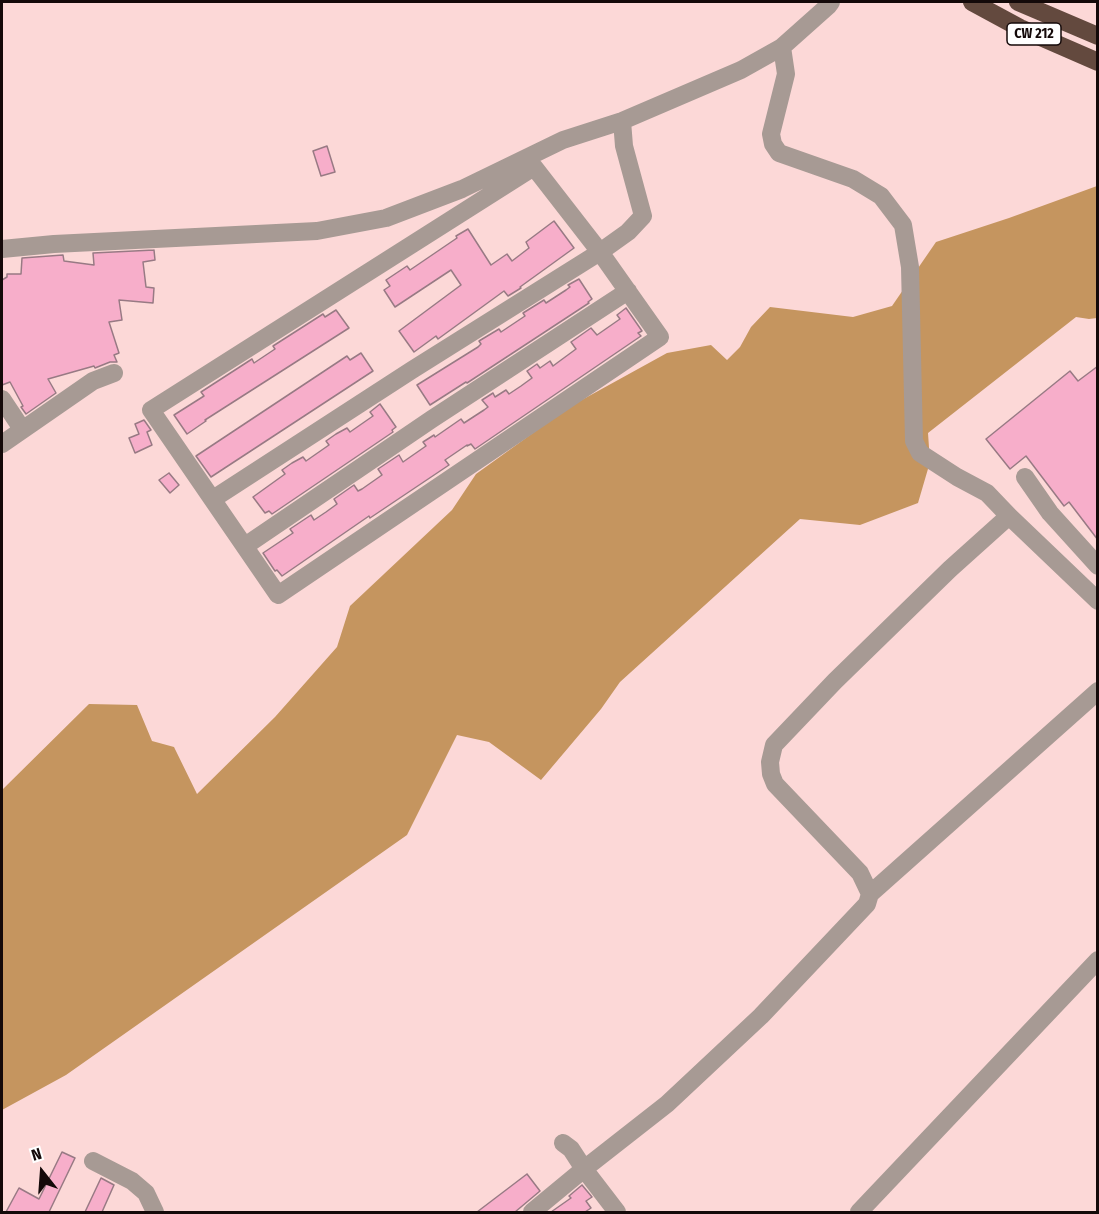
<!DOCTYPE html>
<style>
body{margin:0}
#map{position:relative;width:1099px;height:1214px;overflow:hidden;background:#fcd8d7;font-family:"Fira Sans Condensed",sans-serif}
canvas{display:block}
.frame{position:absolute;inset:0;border:3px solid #140909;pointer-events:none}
.north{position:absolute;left:12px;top:1142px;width:60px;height:60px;-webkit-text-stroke:4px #fff;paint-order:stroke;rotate:343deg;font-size:16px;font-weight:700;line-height:24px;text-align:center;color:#140909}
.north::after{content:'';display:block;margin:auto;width:21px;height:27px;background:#140909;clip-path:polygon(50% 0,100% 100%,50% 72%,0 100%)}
</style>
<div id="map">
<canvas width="1099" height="1214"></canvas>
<div class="frame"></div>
<div class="north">N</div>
</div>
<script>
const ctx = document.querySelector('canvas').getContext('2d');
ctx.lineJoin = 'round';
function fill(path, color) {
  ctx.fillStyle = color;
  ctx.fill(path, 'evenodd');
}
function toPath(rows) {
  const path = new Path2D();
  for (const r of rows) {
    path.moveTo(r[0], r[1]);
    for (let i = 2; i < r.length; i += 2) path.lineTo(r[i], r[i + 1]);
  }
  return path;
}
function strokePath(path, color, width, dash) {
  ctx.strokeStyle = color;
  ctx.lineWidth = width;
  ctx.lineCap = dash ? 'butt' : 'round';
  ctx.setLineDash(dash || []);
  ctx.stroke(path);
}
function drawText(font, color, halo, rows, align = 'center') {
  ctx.font = font + ' "Fira Sans Condensed",sans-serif';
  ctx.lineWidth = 4.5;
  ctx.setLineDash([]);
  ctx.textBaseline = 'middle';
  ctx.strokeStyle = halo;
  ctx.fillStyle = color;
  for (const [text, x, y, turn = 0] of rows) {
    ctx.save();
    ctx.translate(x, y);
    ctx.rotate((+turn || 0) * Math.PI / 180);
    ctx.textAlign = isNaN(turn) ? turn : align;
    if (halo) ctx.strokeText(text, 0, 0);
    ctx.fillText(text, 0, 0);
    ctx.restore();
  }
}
fill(toPath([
 [1097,186,1097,318,1089,319,1076,317,928,433,930,462,918,503,860,525,800,519,620,682,601,709,541,780,489,742,457,735,407,835,66,1075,2,1110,2,790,89,704,137,705,152,741,174,747,197,794,275,717,337,647,350,606,452,510,476,474,569,407,667,353,711,345,727,360,740,347,751,327,770,307,853,317,892,306,936,242,1009,218]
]), '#c5955f');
const building = toPath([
 [327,146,335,172,321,176,313,151,327,146],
 [554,221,574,248,520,287,521,288,508,296,504,291,438,339,436,336,414,352,399,331,461,285,451,270,395,307,384,290,390,286,386,280,407,266,410,270,457,238,456,236,468,229,491,265,507,254,512,261,529,248,526,242,554,221],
 [154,250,155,260,143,262,146,287,154,288,153,303,119,300,122,320,109,322,119,353,114,355,117,362,110,362,95,368,94,366,48,379,56,393,26,414,21,407,23,406,10,382,2,385,2,280,7,277,7,274,21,274,22,258,63,255,64,261,94,265,93,253,154,250],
 [579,279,592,299,588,302,589,303,467,383,466,382,430,405,417,385,478,347,481,344,479,341,499,329,501,332,525,316,523,313,544,300,546,303,566,290,570,287,568,285,579,279],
 [626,308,642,331,638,333,641,336,475,449,471,444,467,446,467,445,445,460,449,465,370,518,369,516,282,576,277,570,275,571,263,553,293,533,290,529,311,515,314,520,326,512,337,504,334,499,354,485,358,491,362,489,382,475,378,469,399,455,403,462,426,446,423,442,434,435,435,437,461,419,464,423,484,410,488,407,482,400,493,393,495,397,506,390,509,394,521,386,532,378,527,371,537,364,540,368,550,361,553,366,557,363,576,349,571,342,591,328,597,335,620,319,617,315,626,308],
 [336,310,349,328,205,420,206,421,187,434,174,415,204,396,201,392,252,359,254,363,275,349,273,346,323,314,325,317,336,310],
 [361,353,373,371,211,477,196,456,347,356,350,360,361,353],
 [1098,366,1098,540,1069,502,1064,506,1026,456,1010,469,986,439,1070,371,1078,381,1098,366],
 [380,404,396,427,392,430,393,432,272,514,269,511,265,513,253,497,285,474,282,470,292,463,303,457,306,461,329,445,326,441,336,434,347,428,350,432,373,416,370,412,380,404],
 [144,420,151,430,147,432,152,445,135,453,129,438,139,434,135,424,144,420],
 [169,473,179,485,170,493,159,480,169,473],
 [62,1152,75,1158,49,1212,6,1212,19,1188,39,1199,62,1152],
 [527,1174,540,1191,515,1212,477,1212,527,1174],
 [101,1178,114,1185,102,1212,85,1212,101,1178],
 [582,1185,592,1197,586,1201,591,1208,585,1212,551,1212,571,1198,569,1196,582,1185]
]);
fill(building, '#f7aeca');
strokePath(building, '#987a84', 1.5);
strokePath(toPath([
 [2,249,54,244,317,231,386,218,462,189,563,140,622,121,741,70,782,47,828,6,831,2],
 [2,399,22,429],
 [2,444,93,381,114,373],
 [1025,477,1050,513,1098,566],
 [213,499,412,370,600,252,660,337,278,595,151,410,534,167,600,252,628,232,643,216,624,146,622,121],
 [1009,516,1098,601],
 [245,546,432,419,628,291],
 [870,894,1098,691],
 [563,1143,571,1149,584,1169,617,1212],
 [93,1161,132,1181,146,1193,155,1212],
 [532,1212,584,1169,667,1104,761,1016,867,904,870,894,860,873,775,784,771,774,770,762,774,745,835,681,950,569,1009,516,987,493,957,477,920,453,914,441,910,267,903,225,881,196,853,179,779,153,773,144,771,134,786,74,782,47],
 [859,1212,1098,960]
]), '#a79a94', 18);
strokePath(toPath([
 [972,2,1020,28,1098,62],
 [1018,2,1098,36]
]), '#63493e', 18);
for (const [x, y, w] of [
 [1034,34,54]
]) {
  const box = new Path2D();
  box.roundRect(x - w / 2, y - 11, w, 22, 4.5);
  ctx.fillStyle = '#fff';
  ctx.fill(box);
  strokePath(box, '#140909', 1.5);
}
drawText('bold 14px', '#140909', null, [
 ["CW 212",1034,34]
]);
</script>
